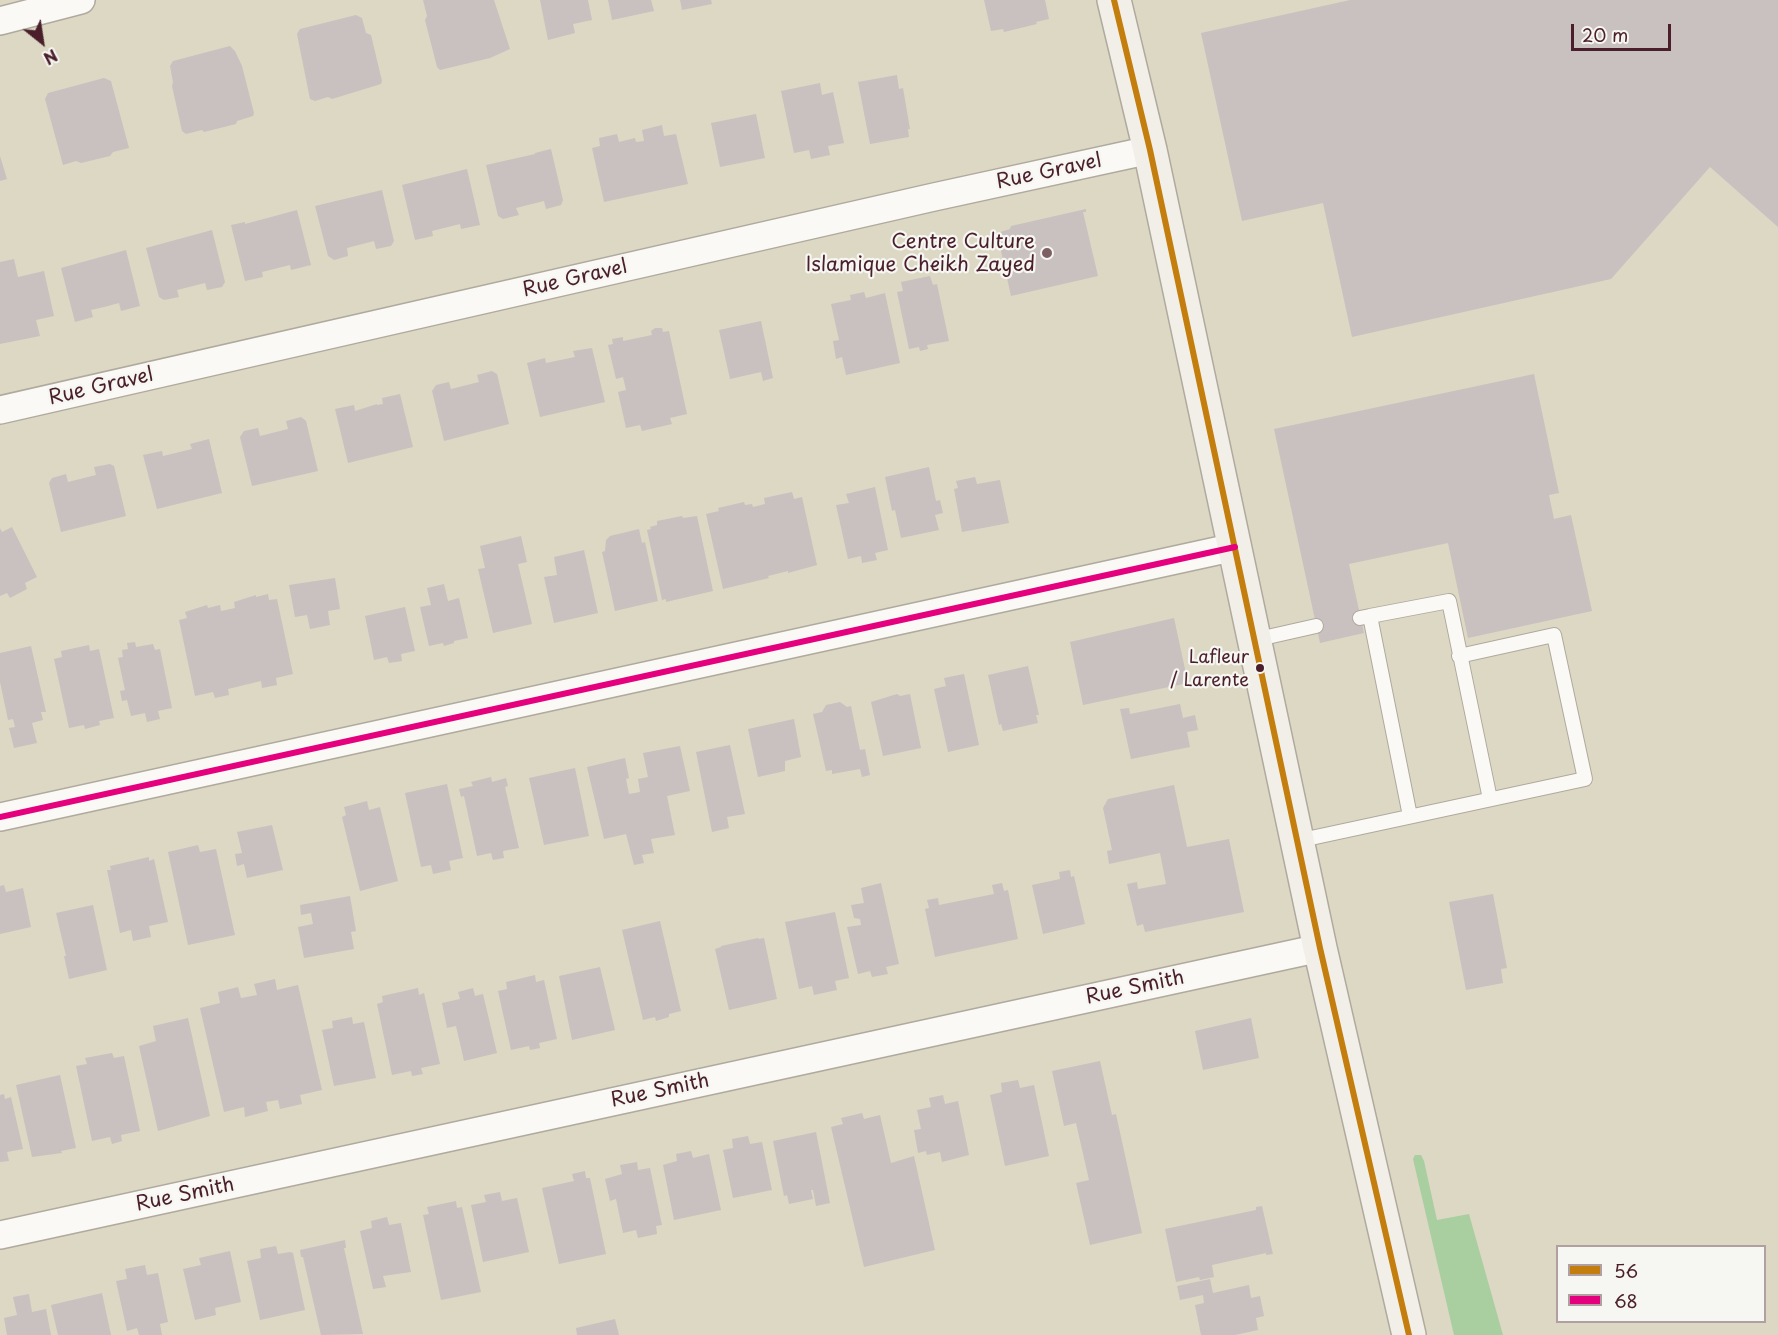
<!DOCTYPE html>
<style>
body{margin:0}
#map{position:relative;width:1778px;height:1335px;overflow:hidden;background:#dcd8c4;font-family:"Playpen Sans",sans-serif}
canvas{display:block}
.legend{position:absolute;left:1556px;top:1245px;width:210px;height:78px;box-sizing:border-box;background:#f6f6f2;border:2px solid #b1a0a2;margin:0;padding:8px 10px;list-style:none;font-size:18px;color:#4a1f2b}
.legend li{display:flex;align-items:center;gap:12px;height:30px}
.legend b{width:30px;border:2px solid #b1a0a2}
.north{position:absolute;left:12px;top:12px;width:60px;height:60px;-webkit-text-stroke:4px #f6f6f2;paint-order:stroke;rotate:150deg;font-size:16px;font-weight:700;line-height:24px;text-align:center;color:#4a1f2b}
.north::after{content:'';display:block;margin:auto;width:21px;height:27px;background:#4a1f2b;clip-path:polygon(50% 0,100% 100%,50% 72%,0 100%)}
.scale{position:absolute;left:1571px;top:24px;width:100px;height:27px;box-sizing:border-box;border:3px solid #4a1f2b;border-top:0;padding-left:8px;font-size:18px;line-height:21px;white-space:nowrap;color:#4a1f2b;-webkit-text-stroke:4px #f6f6f2;paint-order:stroke}
</style>
<div id="map">
<canvas width="1778" height="1335"></canvas>
<ul class="legend">
<li><b style="height:8px;background:#c37e0d"></b>56</li>
<li><b style="height:8px;background:#e5007d"></b>68</li>
</ul>
<div class="north">N</div>
<div class="scale">20 m</div>
</div>
<script>
const ctx = document.querySelector('canvas').getContext('2d');
ctx.lineJoin = 'round';
function fill(path, color) {
  ctx.fillStyle = color;
  ctx.fill(path, 'evenodd');
}
function toPath(rows) {
  const path = new Path2D();
  for (const r of rows) {
    path.moveTo(r[0], r[1]);
    for (let i = 2; i < r.length; i += 2) path.lineTo(r[i], r[i + 1]);
  }
  return path;
}
function strokePath(path, color, width, dash) {
  ctx.strokeStyle = color;
  ctx.lineWidth = width;
  ctx.lineCap = dash ? 'butt' : 'round';
  ctx.setLineDash(dash || []);
  ctx.stroke(path);
}
function drawText(font, color, halo, rows, align = 'center') {
  ctx.font = font + ' "Playpen Sans",sans-serif';
  ctx.lineWidth = 4.5;
  ctx.setLineDash([]);
  ctx.textBaseline = 'middle';
  ctx.strokeStyle = halo;
  ctx.fillStyle = color;
  for (const [text, x, y, turn = 0] of rows) {
    ctx.save();
    ctx.translate(x, y);
    ctx.rotate((+turn || 0) * Math.PI / 180);
    ctx.textAlign = isNaN(turn) ? turn : align;
    if (halo) ctx.strokeText(text, 0, 0);
    ctx.fillText(text, 0, 0);
    ctx.restore();
  }
}
fill(toPath([
 [1415,1155,1421,1155,1424,1161,1437,1220,1469,1214,1503,1335,1454,1335,1413,1159]
]), '#a9cea0');
fill(toPath([
 [423,0,494,0,510,49,490,58,440,70,437,67,425,20,427,16],
 [540,0,588,0,592,20,573,24,575,33,548,40],
 [608,0,651,0,654,11,612,20],
 [680,0,711,0,712,4,682,10],
 [984,0,1045,0,1049,19,1036,22,1037,24,1004,32,1003,29,991,31],
 [1350,0,1778,0,1778,227,1710,167,1611,279,1352,337,1323,203,1242,221,1201,33],
 [356,15,362,18,366,33,371,35,382,81,381,84,332,99,328,97,315,101,310,99,297,34,300,29],
 [230,46,235,51,242,66,254,113,253,116,237,121,236,124,204,132,202,130,186,134,182,131,172,86,173,82,170,66,173,61],
 [897,75,899,89,903,88,910,129,908,129,909,137,870,144,858,82],
 [104,78,111,81,129,148,113,152,110,156,81,163,76,161,63,165,45,99,48,93],
 [820,83,822,95,833,92,844,143,828,146,830,155,811,159,809,150,794,153,781,91],
 [756,114,765,158,720,167,711,123],
 [662,125,664,136,676,134,688,184,604,202,592,148,600,146,599,138,617,134,619,142,635,138,636,142,644,141,642,130],
 [551,149,563,200,561,205,546,209,544,201,516,208,519,215,503,219,498,216,486,165,535,154,535,153],
 [0,156,7,179,0,181],
 [467,169,480,225,461,229,460,224,432,231,433,236,415,240,402,185],
 [382,190,394,241,391,246,376,249,374,241,347,248,348,256,334,260,328,256,315,206],
 [1086,209,1086,212,1083,212,1098,276,1011,296,997,233,1010,229,1011,226],
 [297,210,311,265,291,270,290,265,262,272,263,277,245,281,231,225,245,222,245,224],
 [212,230,225,282,222,287,207,290,205,283,177,290,179,297,164,300,159,297,146,248],
 [126,250,140,306,121,311,119,303,104,307,91,310,93,317,75,322,61,268],
 [14,259,18,277,44,271,54,316,36,320,40,336,0,344,0,262],
 [930,276,933,285,937,284,949,341,927,345,928,349,920,351,919,347,909,349,897,292,903,291,901,282],
 [864,292,866,298,885,293,900,363,846,375,842,357,836,359,833,341,839,340,831,304,851,300,850,295],
 [761,321,773,378,763,381,761,372,730,379,719,330],
 [655,328,662,328,663,332,669,331,687,414,670,418,672,424,642,431,640,425,626,428,618,392,626,390,623,377,616,379,608,345,613,344,612,339,623,337,623,341,652,335,651,331],
 [592,348,605,402,540,417,527,363,545,358,546,363,575,357,573,351],
 [492,371,497,374,509,424,444,441,432,391,436,385,449,382,451,389,479,382,477,375],
 [1534,374,1559,493,1549,495,1554,519,1571,515,1592,611,1468,638,1448,543,1349,564,1364,633,1320,643,1274,429],
 [400,394,413,447,348,463,335,409,354,405,355,411,377,404,377,405,383,404,382,398],
 [301,417,306,421,318,471,252,486,240,437,244,431,258,428,260,436,288,429,286,421],
 [209,439,222,493,157,509,143,455,162,451,163,456,192,449,190,444],
 [110,464,114,466,126,516,61,532,49,483,52,478,66,474,68,482,96,475,94,467],
 [929,467,936,501,940,500,943,513,935,515,939,530,901,538,895,510,892,511,885,477],
 [975,477,977,484,1000,480,1009,523,962,532,954,489,958,488,956,481],
 [875,487,888,550,875,553,877,560,862,563,861,556,848,559,836,505,849,503,846,494],
 [792,492,794,499,802,497,817,565,788,573,788,571,768,576,769,578,723,589,706,514,719,511,718,508,744,502,745,505,752,504,753,507,765,504,764,498],
 [682,516,683,518,697,516,713,591,666,602,666,599,662,600,647,530,651,529,650,527,657,525,657,521],
 [12,527,37,577,25,583,27,589,10,598,7,593,0,596,0,528,2,532],
 [639,529,642,543,645,542,658,601,615,611,602,552,605,551,606,540,610,536],
 [521,536,527,562,518,564,532,624,493,633,478,569,485,568,480,546],
 [584,550,598,613,554,623,544,577,557,575,554,557],
 [335,578,340,609,328,611,330,625,310,629,307,615,295,617,289,585],
 [444,584,448,601,459,598,468,638,454,641,454,643,444,646,443,643,429,646,420,607,431,605,427,588],
 [268,594,269,600,277,599,293,674,276,678,277,685,262,688,261,681,228,689,229,695,215,698,213,692,195,696,179,620,187,618,185,612,207,605,208,608,220,605,221,611,235,608,234,602,256,595,256,597],
 [405,607,415,651,401,654,402,661,389,663,387,657,374,660,365,616],
 [1174,618,1188,683,1083,705,1070,642],
 [135,642,136,647,153,644,155,650,160,649,172,708,158,711,160,719,147,722,145,713,131,716,127,700,122,701,120,691,125,690,118,658,123,657,122,650,128,649,127,643],
 [89,645,90,651,99,649,114,718,99,721,100,725,85,729,84,725,69,728,54,659,62,657,61,651],
 [31,646,46,712,41,712,43,720,32,723,37,743,14,748,9,728,15,727,13,719,8,720,0,682,0,653],
 [1028,666,1039,715,1036,715,1038,723,1003,731,1001,724,999,725,988,675],
 [964,674,979,745,948,752,934,689,946,686,944,678],
 [897,694,900,696,910,694,921,748,883,756,871,702],
 [840,702,847,707,851,706,860,750,865,749,870,775,862,777,860,769,832,774,832,770,826,771,813,714,822,712,826,705],
 [1180,704,1183,718,1195,715,1198,730,1187,732,1190,747,1131,759,1120,709,1129,708,1130,714],
 [794,719,801,757,785,761,785,771,758,777,748,729],
 [730,745,745,814,727,817,729,828,712,832,696,752],
 [680,746,690,791,667,796,675,835,651,839,654,853,642,855,644,863,634,865,626,834,604,839,587,767,625,758,629,778,626,779,629,794,640,792,638,779,648,777,643,753],
 [575,768,589,836,544,845,529,778],
 [491,777,492,782,506,778,508,786,505,787,519,848,503,851,504,858,493,860,491,853,477,856,464,796,461,797,459,789,473,786,471,782],
 [447,784,463,858,449,861,451,870,433,874,431,865,421,867,405,793],
 [1174,785,1187,847,1229,839,1244,912,1145,932,1143,924,1137,926,1127,884,1137,882,1138,889,1166,884,1160,853,1109,864,1107,851,1112,850,1103,808,1108,799],
 [367,801,369,810,380,807,398,881,360,891,342,817,346,815,344,807],
 [272,825,283,870,247,878,244,864,237,866,235,854,242,853,237,832],
 [198,845,200,852,216,849,235,935,188,945,168,852],
 [149,857,149,861,154,859,168,922,149,926,151,937,133,941,131,930,120,933,107,870,111,870,110,866],
 [1070,870,1071,877,1074,876,1085,924,1043,934,1032,885,1060,879,1059,872],
 [881,883,899,964,886,967,888,974,872,977,870,971,858,974,847,927,861,925,860,919,854,918,851,905,864,903,861,888],
 [1002,883,1004,891,1008,890,1018,939,935,957,925,909,929,908,927,900,938,898,939,905,994,894,992,885],
 [4,885,6,892,23,888,31,927,0,934,0,886],
 [1493,894,1507,968,1501,969,1503,983,1466,990,1449,902],
 [350,896,356,931,351,932,354,949,304,958,298,927,313,924,311,913,301,915,300,905],
 [93,905,107,970,69,979,64,956,66,956,56,913],
 [835,912,849,978,835,981,837,990,814,995,812,986,799,989,785,922],
 [660,921,681,1011,669,1014,669,1017,656,1021,655,1017,643,1020,622,930],
 [758,938,759,939,764,938,777,999,729,1010,715,949,721,947,721,946],
 [600,967,615,1030,572,1040,559,976],
 [535,975,536,982,544,980,557,1039,539,1043,540,1048,530,1050,529,1046,511,1050,498,991,507,989,506,982],
 [275,979,277,990,298,985,322,1090,300,1095,302,1104,280,1109,278,1100,266,1102,268,1111,245,1117,244,1107,224,1112,200,1008,220,1003,218,992,238,987,241,998,257,995,254,984],
 [418,988,419,995,424,993,440,1064,421,1068,423,1074,412,1076,411,1071,392,1075,377,1004,383,1002,382,996],
 [473,988,475,996,483,994,497,1053,464,1061,456,1026,447,1028,442,1003,460,999,458,992],
 [352,1017,353,1024,364,1022,376,1078,334,1086,322,1030,333,1028,332,1021],
 [188,1018,210,1116,158,1131,139,1046,156,1041,153,1026],
 [1251,1018,1259,1058,1203,1070,1195,1031],
 [112,1053,114,1058,124,1056,140,1131,121,1135,122,1141,112,1144,110,1137,92,1141,76,1066,87,1064,85,1058],
 [1100,1061,1112,1115,1116,1114,1142,1233,1090,1245,1076,1183,1089,1180,1076,1123,1064,1126,1052,1071],
 [60,1075,76,1148,61,1151,62,1153,32,1157,16,1085],
 [1018,1080,1020,1088,1034,1085,1049,1156,1005,1166,990,1095,1002,1092,1001,1083],
 [4,1094,5,1099,11,1097,23,1149,7,1152,9,1161,0,1162,0,1095],
 [943,1095,945,1104,958,1101,969,1155,942,1162,940,1152,927,1155,926,1151,918,1153,914,1130,921,1129,917,1110,931,1107,929,1098],
 [862,1113,864,1119,880,1115,891,1163,914,1156,935,1250,864,1267,831,1127,843,1124,841,1118],
 [816,1132,830,1203,816,1206,813,1190,811,1190,813,1199,789,1204,787,1195,784,1196,773,1141],
 [748,1136,750,1144,762,1142,772,1190,733,1198,723,1150,733,1148,732,1139],
 [691,1151,693,1158,709,1154,721,1210,674,1220,663,1165,677,1161,676,1154],
 [637,1162,638,1170,650,1168,662,1225,656,1226,657,1234,638,1238,636,1230,623,1233,616,1199,610,1201,605,1179,622,1174,620,1165],
 [585,1171,586,1178,590,1178,606,1254,559,1264,542,1188,574,1181,572,1174],
 [500,1192,502,1201,517,1198,529,1252,483,1262,471,1205,486,1202,484,1195],
 [456,1201,457,1208,462,1207,481,1292,441,1300,423,1215,429,1214,427,1207],
 [1262,1206,1273,1254,1266,1255,1266,1253,1212,1265,1214,1277,1200,1280,1199,1277,1176,1282,1165,1229,1256,1210,1256,1207],
 [387,1217,389,1225,401,1223,411,1272,383,1276,386,1287,373,1289,360,1231,372,1228,371,1221],
 [345,1240,346,1248,344,1248,363,1334,321,1335,303,1257,301,1257,300,1250],
 [276,1246,278,1254,290,1252,293,1253,305,1310,260,1320,247,1261,261,1258,260,1249],
 [230,1251,241,1302,215,1308,216,1315,195,1320,183,1269,201,1265,199,1258],
 [145,1265,147,1275,158,1273,168,1322,160,1324,162,1335,139,1335,137,1328,127,1331,116,1281,127,1279,125,1269],
 [1210,1279,1213,1293,1249,1285,1251,1298,1260,1296,1264,1316,1256,1318,1258,1330,1235,1335,1201,1335,1195,1305,1204,1303,1203,1295,1180,1300,1177,1286],
 [102,1293,111,1335,58,1335,51,1305],
 [29,1294,32,1312,46,1309,51,1335,7,1335,4,1318,17,1315,13,1297],
 [615,1319,619,1335,577,1335,576,1328]
]), '#c9c0c0');
const service = toPath([
 [1370,616,1449,601,1490,799],
 [1360,618,1370,616,1410,816],
 [1254,640,1316,626],
 [1297,841,1585,779,1554,635,1459,656]
]);
const minor = toPath([
 [0,21,81,0],
 [0,410,934,197,1150,150],
 [0,817,1235,547],
 [0,1235,1320,948]
]);
const secondary = toPath([
 [1114,0,1150,150,1320,948,1409,1335]
]);
strokePath(service, '#b0a99e', 16);
strokePath(minor, '#b0a99e', 30);
strokePath(secondary, '#b0a99e', 36);
strokePath(service, '#faf9f6', 14);
strokePath(minor, '#faf9f6', 27);
strokePath(secondary, '#f2efe8', 33);
strokePath(toPath([
 [1114,0,1150,150,1320,948,1409,1335]
]), '#c37e0d', 6);
strokePath(toPath([
 [0,817,1235,547]
]), '#e5007d', 6);
for (const [x, y, r, color] of [
 [1047,253,6,"#7d6061"],
 [1260,668,5,"#4a1f2b"]
]) {
  const dot = new Path2D();
  dot.arc(x, y, r, 0, 2 * Math.PI);
  ctx.fillStyle = color;
  ctx.fill(dot);
  strokePath(dot, '#f6f6f2', 2);
}
drawText('18px', '#4a1f2b', '#f6f6f2', [
 ["Lafleur",1249,658],
 ["/ Larente",1249,681]
], 'right');
drawText('20px', '#4a1f2b', '#f6f6f2', [
 ["Rue Gravel",1049,172,-12],
 ["Rue Gravel",575,279,-13],
 ["Rue Gravel",101,387,-13],
 ["Rue Smith",1135,988,-12],
 ["Rue Smith",660,1091,-12],
 ["Rue Smith",185,1195,-12]
]);
drawText('20px', '#4a1f2b', '#f6f6f2', [
 ["Centre Culture",1035,242],
 ["Islamique Cheikh Zayed",1035,265]
], 'right');
</script>
